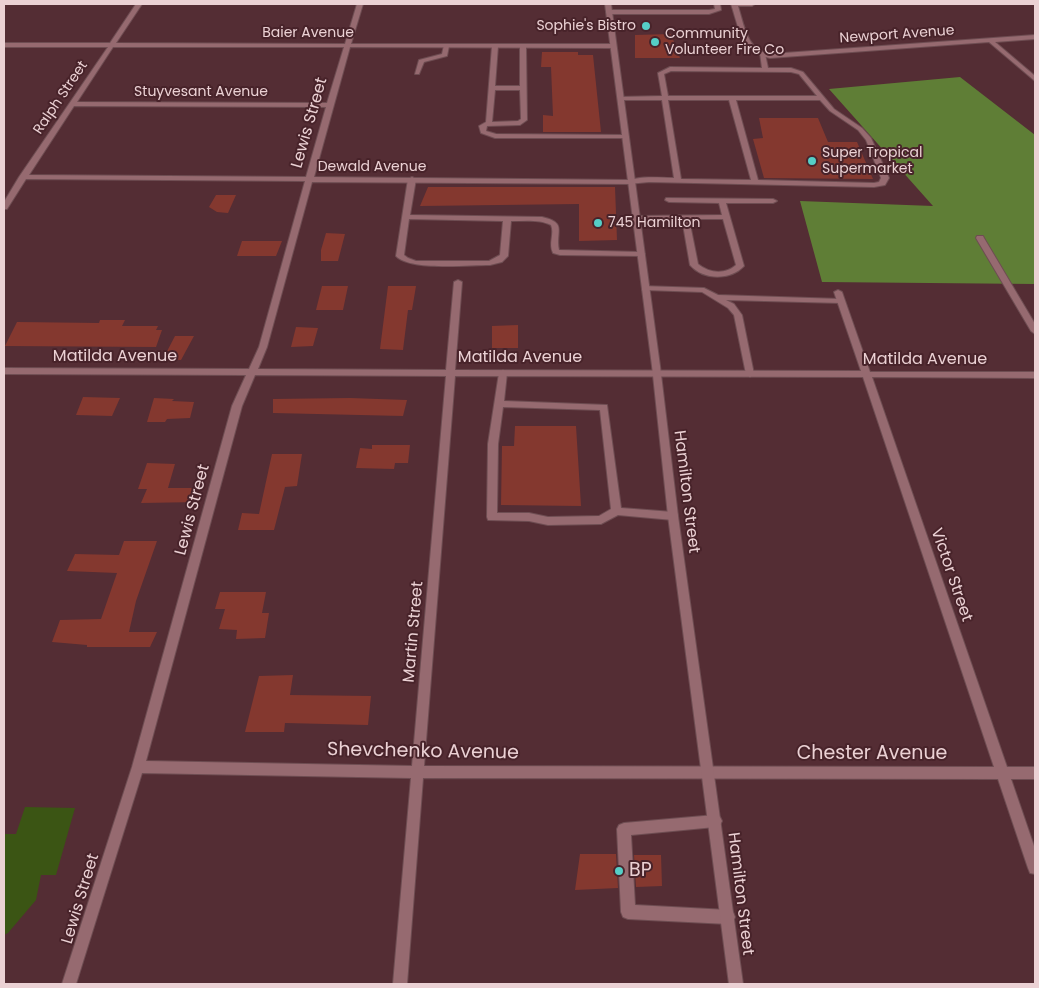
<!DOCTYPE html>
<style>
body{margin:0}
#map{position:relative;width:1039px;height:988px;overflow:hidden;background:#542d34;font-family:Poppins,sans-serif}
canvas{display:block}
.frame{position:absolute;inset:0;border:5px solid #ebd1d4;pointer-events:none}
</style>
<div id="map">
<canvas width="1039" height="988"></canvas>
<div class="frame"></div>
</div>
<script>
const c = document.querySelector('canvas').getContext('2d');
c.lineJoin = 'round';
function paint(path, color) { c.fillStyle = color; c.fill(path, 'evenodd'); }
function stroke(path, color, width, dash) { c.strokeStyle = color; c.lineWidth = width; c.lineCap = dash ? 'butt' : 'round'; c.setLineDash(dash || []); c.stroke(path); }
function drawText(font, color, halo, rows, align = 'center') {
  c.font = font + ' Poppins,sans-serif'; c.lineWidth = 4; c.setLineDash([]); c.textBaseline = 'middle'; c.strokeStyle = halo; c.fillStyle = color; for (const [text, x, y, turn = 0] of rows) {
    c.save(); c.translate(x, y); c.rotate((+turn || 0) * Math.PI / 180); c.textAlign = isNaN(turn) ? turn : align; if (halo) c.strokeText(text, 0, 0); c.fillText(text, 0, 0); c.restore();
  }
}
paint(new Path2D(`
 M25 807 75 808 56 875H41L36 900 8 933 4 935V834H16Z`), '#3b5514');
paint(new Path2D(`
 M960 77 1035 135V284L822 282 800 201 933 206 829 89Z`), '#5f7e36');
paint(new Path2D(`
 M671 34 680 58H635V35Z
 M542 52H578V55H593L601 132H543V115L553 116 551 67H541Z
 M759 118H818L828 142H857L873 179 764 178 753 139 763 138Z
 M428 187H615L617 240 579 241V204L420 206Z
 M216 195H236L228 213 217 212 209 207Z
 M326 233 345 234 338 261H321V250Z
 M242 241H282L276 256H237Z
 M322 286H348L343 310H316Z
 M388 286H416L412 310H408L403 350 380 349Z
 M100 320H125L122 326H158L156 330H162L156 347 5 346 17 322 99 323Z
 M518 325V348H492V326Z
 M296 327 318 328 313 346 291 347Z
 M175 336H194L181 360 163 359Z
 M83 397 120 398 112 416 76 415Z
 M154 398 174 399 172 401 194 402 190 418 167 419 165 422H147Z
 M350 398 407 400 403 416 273 413V399Z
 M515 426H576L581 506 501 505 502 446H514Z
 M372 445H410L408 463H395L394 469 356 468 360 448 372 449Z
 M272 454H302L297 486 285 487 274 530H238L242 513 259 514Z
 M147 463 175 464 168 488H199V502L141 503 147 489H138Z
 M124 541H157L136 601 129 632H157L150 647H87V645L52 642 60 620 101 619 117 573 67 571 75 554 119 555Z
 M220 592H266L262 613H269L265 638 236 639 237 630 219 629 225 609H215Z
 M293 675 290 695 371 696 368 725 285 723 284 732H245L259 676Z
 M580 854H616L618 888 575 890Z
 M634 855H661L662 886 636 887Z`), '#84382f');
const service = new Path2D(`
 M714 4H720L721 10 709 14H609L606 12 609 10H709L715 9Z
 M495 44 498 46 495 86H520V46L523 44 526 46 527 120 520 125 487 126 486 131 496 134 626 135 629 137 628 138H495L481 133 479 126 486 122 492 46ZM495 90H520L521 119 518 121 492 122Z
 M444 45 449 46 447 56 424 62 419 74H415L419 60 442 54Z
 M760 53 765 54 768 68H791L803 72 834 109 862 128 871 138 889 178 885 185 874 187 649 182 628 184 627 182C639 175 660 178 674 178L662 100H620L618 99V97L662 96 658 73 670 67 762 68ZM671 71 791 72 799 74 817 96H668L664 74ZM668 100H729L751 180 681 179ZM736 100H820L830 111 858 130 866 140 881 178 879 182 874 183 758 180Z
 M412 177 416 179 410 215 542 217C568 223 555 231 559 250L641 252 645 254 641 256 560 255 553 253C548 243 555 234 551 225 539 219 524 221 511 221L508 256 502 262 490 265C468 265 410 271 396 256L408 179ZM409 219 503 221 500 255 489 261H416L408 258 404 255Z
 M666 198 773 199 777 201 773 203H726L744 266C730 281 703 280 690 265L682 219 636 220 632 218 636 216 722 215 719 203 669 202 665 200ZM689 219H723L736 265C725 275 709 273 698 264Z
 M642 286 704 288 718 295 841 299 845 301 841 303 726 300 734 304 742 315 754 374 750 377 746 374 734 315 728 308 702 292 645 290H642Z
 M503 370 507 373 504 401 607 405 621 508 673 512 677 513 678 516 677 519 673 520 618 515 601 524 548 525 529 521 488 520 487 517 488 444 499 373ZM503 407 600 410 611 509 599 516 548 517 529 513H497L498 444Z
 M715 815 720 817 722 821 720 825 715 827 631 835 635 905 728 910 733 912 735 917 733 922 728 924 628 919 623 917 621 912 617 829 619 825 624 823Z`);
const minor = new Path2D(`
 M136 4H142L116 43 345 44 357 4H363L351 44H612L615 46 612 48 350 47 314 177 631 180 635 182 631 184 312 182 267 347 258 369 446 370 454 282 458 280 462 282 455 370 861 371 834 292 838 290 842 292 870 372H1035V378L872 377 1007 767H1035V779H1011L1035 849V874L1030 873 1028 868 998 779 423 778 407 984H393L411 778 142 773 76 984H62L132 767 232 406 246 375 4 374V368L249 369 259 347 305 181 26 179 7 209H4V202L19 177 108 47H4V43H110ZM113 47H344L327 103 77 102ZM74 106 326 107 306 177 29 175ZM255 375 446 376 412 766 146 761 242 406ZM455 376 863 377 994 767 424 766Z
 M731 4H755L752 6H738C744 25 747 51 770 54L1035 35V39L995 42 1035 76V81L989 42 770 58C741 53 739 28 731 4Z
 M977 236H983L984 238 1035 324V334L1031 331 976 238Z`);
const tertiary = new Path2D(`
 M605 4H611L660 366 678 516 743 984H729L668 516 652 366Z`);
stroke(service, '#6e4d52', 2);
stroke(minor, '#6e4d52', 2);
stroke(tertiary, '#6e4d52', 2);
paint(service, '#966a70');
paint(minor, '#966a70');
paint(tertiary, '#966a70');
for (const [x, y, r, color] of [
 [646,26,5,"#55cec6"],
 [655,42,5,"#55cec6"],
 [812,161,5,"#55cec6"],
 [598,223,5,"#55cec6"],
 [619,871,5,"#55cec6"]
]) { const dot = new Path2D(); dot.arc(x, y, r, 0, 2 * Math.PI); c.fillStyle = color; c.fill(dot); stroke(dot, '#48232a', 2); }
drawText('14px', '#ebd1d4', '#48232a', [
 ["Sophie's Bistro",636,26,"right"],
 ["Community",665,34],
 ["Volunteer Fire Co",665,50],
 ["Super Tropical",822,153],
 ["Supermarket",822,169],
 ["745 Hamilton",608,223]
], 'left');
drawText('14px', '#ebd1d4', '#48232a', [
 ["Baier Avenue",308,33],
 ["Newport Avenue",897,35,-4],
 ["Stuyvesant Avenue",201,92],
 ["Ralph Street",61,98,-56],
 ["Dewald Avenue",372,167]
]);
drawText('16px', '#ebd1d4', '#48232a', [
 ["Lewis Street",310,123,-74],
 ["Matilda Avenue",115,357],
 ["Matilda Avenue",520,358],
 ["Matilda Avenue",925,360],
 ["Hamilton Street",686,492,83],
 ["Lewis Street",193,510,-75],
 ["Victor Street",951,575,71],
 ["Martin Street",414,632,-85],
 ["Hamilton Street",740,894,83],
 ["Lewis Street",81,899,-73]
]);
drawText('19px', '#ebd1d4', '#48232a', [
 ["Shevchenko Avenue",423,752,1],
 ["Chester Avenue",872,754]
]);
drawText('19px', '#ebd1d4', '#48232a', [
 ["BP",629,871]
], 'left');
</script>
